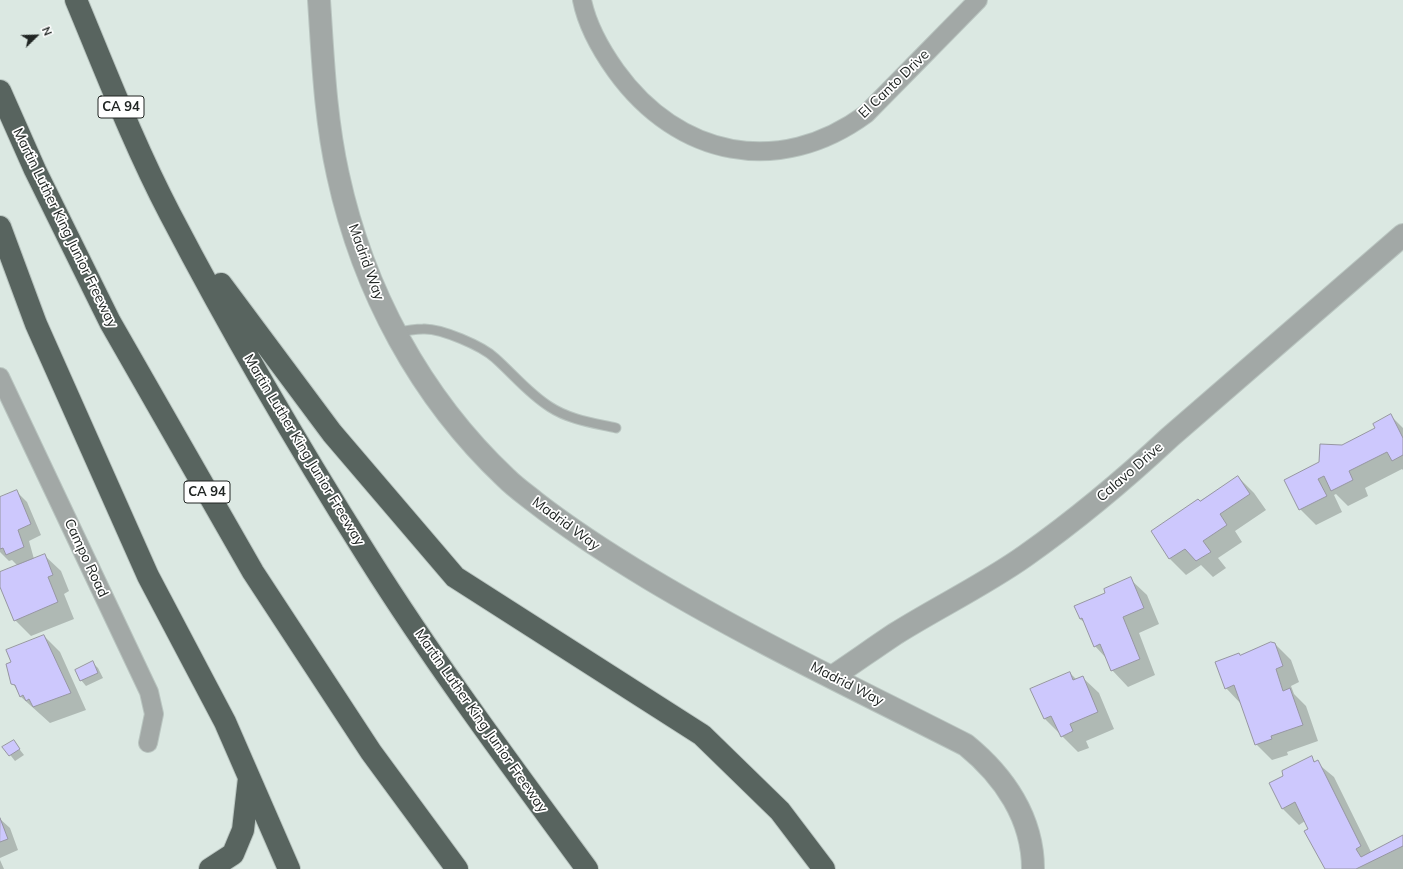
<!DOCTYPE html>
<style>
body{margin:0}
#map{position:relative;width:1403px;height:869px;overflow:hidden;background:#dbe8e2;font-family:Mulish,sans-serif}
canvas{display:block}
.north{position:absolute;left:16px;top:16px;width:40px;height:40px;-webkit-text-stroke:3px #fff;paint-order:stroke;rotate:67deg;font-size:11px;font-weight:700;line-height:16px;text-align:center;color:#202523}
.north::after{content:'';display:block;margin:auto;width:14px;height:18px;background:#202523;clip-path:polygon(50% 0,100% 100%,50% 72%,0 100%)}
</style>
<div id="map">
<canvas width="1403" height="869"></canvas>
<div class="north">N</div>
</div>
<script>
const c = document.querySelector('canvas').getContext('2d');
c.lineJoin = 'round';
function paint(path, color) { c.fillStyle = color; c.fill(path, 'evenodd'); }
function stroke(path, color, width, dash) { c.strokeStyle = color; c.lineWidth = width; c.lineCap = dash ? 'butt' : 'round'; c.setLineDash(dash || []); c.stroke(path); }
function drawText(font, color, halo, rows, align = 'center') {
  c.font = font + ' Mulish,sans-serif'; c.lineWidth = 3.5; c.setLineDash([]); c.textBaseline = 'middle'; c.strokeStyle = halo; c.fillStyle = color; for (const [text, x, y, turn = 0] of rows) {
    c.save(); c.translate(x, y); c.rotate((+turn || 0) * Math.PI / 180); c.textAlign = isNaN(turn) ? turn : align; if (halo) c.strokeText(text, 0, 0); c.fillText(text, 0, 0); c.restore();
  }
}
paint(new Path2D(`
 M1391 416 1403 428V470L1402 469 1365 488 1368 496 1348 506 1336 494 1334 495 1342 512 1316 525 1300 509 1320 463 1343 446 1377 429Z
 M1238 477 1254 493 1266 510 1235 531 1242 542 1218 558 1226 568 1213 577 1201 565 1186 575 1170 559 1152 531Z
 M16 491 27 502 41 535 29 541 34 559 44 555 61 571 69 591 64 594 74 619 31 636 15 620 0 584V573L18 566 12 560 9 561 0 552V499Z
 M1130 579 1147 595 1159 624 1139 633 1155 675 1128 687 1112 670 1106 658 1095 646 1085 623 1080 619 1106 593Z
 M44 636 60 652 86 710 50 723 20 696 8 674 12 662Z
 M1275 644 1291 660 1299 682 1291 686 1294 694 1306 706 1318 741 1287 752 1288 755 1272 760 1256 744 1242 705 1226 688 1241 656Z
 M93 663 98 668 103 678 86 686 81 680Z
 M1070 673 1077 680 1082 677 1099 693 1114 729 1086 741 1089 748 1078 752 1045 719 1032 689Z
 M13 741 24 755 15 761 4 747Z
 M1311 758 1334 777 1371 852 1403 836V869H1326L1305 821 1299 825 1282 808 1285 776Z
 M0 819 10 828 18 850 0 858Z
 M0 860 4 869H0Z`), '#0003');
const building = new Path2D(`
 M1391 414 1403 438V455L1392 461 1387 452 1349 471 1353 480 1331 491 1324 476 1318 479 1327 496 1299 510 1284 480 1319 462 1320 444 1342 445 1375 428 1373 424Z
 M1238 476 1250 494 1220 514 1227 525 1203 541 1211 552 1196 561 1185 549 1169 559 1151 531 1198 499 1200 501Z
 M17 490 31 524 18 530 24 547 6 555 3 548 0 549V497Z
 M45 554 53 575 48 577 58 602 14 621 0 587V572Z
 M1131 577 1144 608 1123 617 1140 659 1111 671 1100 644 1094 647 1082 618 1080 619 1074 606 1105 593 1104 589Z
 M44 635 71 693 33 707 29 699 26 701 23 695 20 697 15 685 11 684 6 664 11 662 6 650Z
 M1271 642 1275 643 1283 666 1276 669 1283 691 1290 688 1303 725 1271 736 1272 739 1255 745 1234 685 1225 689 1215 662 1239 653 1240 655Z
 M93 661 98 673 80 681 75 670Z
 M1070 672 1073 680 1083 676 1098 712 1070 724 1073 731 1061 737 1051 716 1044 719 1030 689Z
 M14 740 20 749 9 756 2 747Z
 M1312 756 1314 762 1318 760 1361 846 1356 849 1361 857 1403 835V846L1356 869H1325L1304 831 1308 829 1295 802 1282 809 1269 783 1283 776 1282 771Z
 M0 818 8 839 0 842Z`);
paint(building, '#cdc8fd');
stroke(building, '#9696a1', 1);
const service = new Path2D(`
 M395 333C404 331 414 329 423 329 441 328 482 346 495 358 513 374 529 394 550 407 570 420 594 423 616 428`);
const minor = new Path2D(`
 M582 0C587 25 601 50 616 71 678 157 779 178 866 114L978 0
 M0 377 149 692 154 714 148 743`);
const tertiary = new Path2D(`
 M319 0C323 59 325 117 338 175 363 290 420 397 506 478 515 487 525 494 535 502 571 530 610 555 650 579 752 640 860 691 966 745 1004 776 1033 818 1033 869
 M832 677C853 663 874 648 895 634 938 607 984 585 1025 556 1076 520 1125 479 1170 437L1403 235`);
const motorway = new Path2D(`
 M76 0C106 72 134 145 170 214 231 331 298 446 368 557 436 665 512 767 587 869
 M0 91 35 170 110 322 253 572 371 752 457 869
 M0 227 36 324 148 576 225 722 289 869
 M221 284 332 433 455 577 702 735 780 811 824 869
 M210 869 233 854 243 830 249 778`);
stroke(service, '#b9c5c0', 11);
stroke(minor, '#b9c5c0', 20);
stroke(tertiary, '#b9c5c0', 24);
stroke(motorway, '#b9c5c0', 24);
stroke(service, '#a2a8a6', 9);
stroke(minor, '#a2a8a6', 18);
stroke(tertiary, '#a2a8a6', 22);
stroke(motorway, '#58645f', 22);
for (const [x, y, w] of [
 [121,107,46],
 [207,492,46]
]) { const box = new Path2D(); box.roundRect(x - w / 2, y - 11, w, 22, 3); c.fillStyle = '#fff'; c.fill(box); stroke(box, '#202523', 1); }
drawText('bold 13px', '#202523', null, [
 ["CA 94",121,107],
 ["CA 94",207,492]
]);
drawText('14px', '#202523', '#fff', [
 ["El Canto Drive",894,84,-44],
 ["Martin Luther King Junior Freeway",65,228,64],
 ["Madrid Way",366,262,70],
 ["Martin Luther King Junior Freeway",304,450,59],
 ["Calavo Drive",1130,472,-41],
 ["Madrid Way",566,524,36],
 ["Campo Road",86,558,65],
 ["Madrid Way",847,684,27],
 ["Martin Luther King Junior Freeway",481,721,55]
]);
</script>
